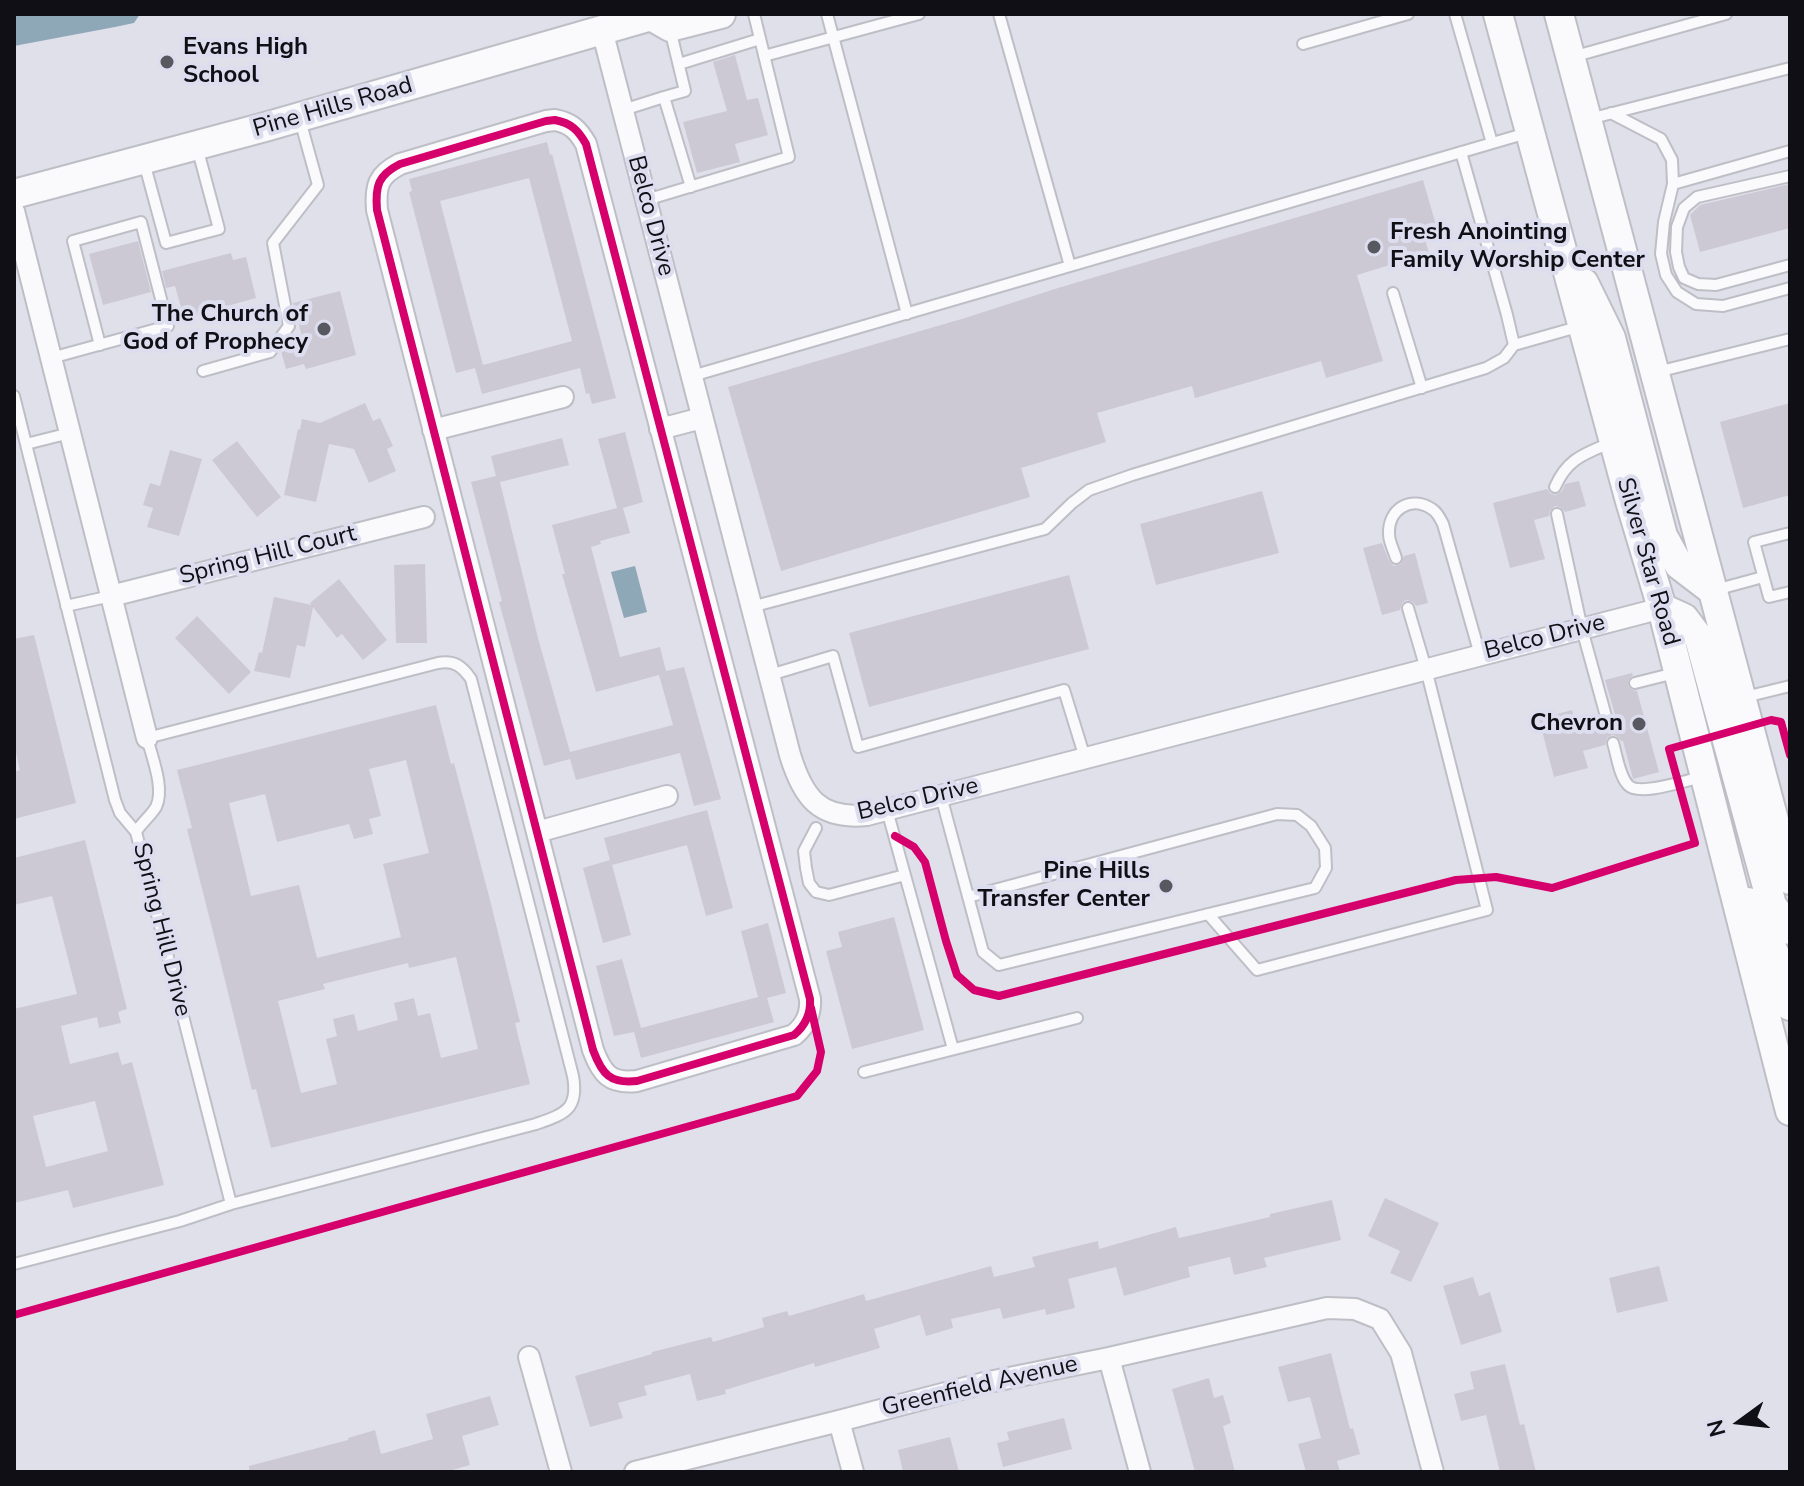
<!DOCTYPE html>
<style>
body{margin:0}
#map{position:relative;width:1804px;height:1486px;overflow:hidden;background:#e0e0ea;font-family:"Nunito Sans",sans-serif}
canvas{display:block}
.frame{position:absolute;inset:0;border:16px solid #0f0f15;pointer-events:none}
.north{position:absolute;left:1700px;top:1382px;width:80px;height:80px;-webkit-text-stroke:6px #dcddee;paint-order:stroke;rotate:255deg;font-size:22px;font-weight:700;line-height:32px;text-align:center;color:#0f0f15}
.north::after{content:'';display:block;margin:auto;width:28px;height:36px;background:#0f0f15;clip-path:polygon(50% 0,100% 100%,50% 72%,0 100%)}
</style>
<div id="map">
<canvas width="1804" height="1486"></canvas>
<div class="frame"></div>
<div class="north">N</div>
</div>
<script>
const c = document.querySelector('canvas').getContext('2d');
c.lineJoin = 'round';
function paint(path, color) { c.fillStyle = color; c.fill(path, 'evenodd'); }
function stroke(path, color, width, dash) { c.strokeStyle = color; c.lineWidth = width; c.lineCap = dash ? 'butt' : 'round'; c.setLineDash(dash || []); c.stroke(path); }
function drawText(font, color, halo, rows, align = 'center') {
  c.font = font + ' "Nunito Sans",sans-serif'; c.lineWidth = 8; c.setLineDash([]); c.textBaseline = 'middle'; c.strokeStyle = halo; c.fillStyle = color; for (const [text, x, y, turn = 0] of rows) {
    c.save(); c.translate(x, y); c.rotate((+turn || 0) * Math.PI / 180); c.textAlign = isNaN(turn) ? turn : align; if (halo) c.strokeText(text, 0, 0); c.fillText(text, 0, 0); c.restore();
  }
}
paint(new Path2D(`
 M14 14H140L134 23 115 27 14 46Z
 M635 566 647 612 624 618 611 572Z`), '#8fa8b8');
paint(new Path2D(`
 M735 55 747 100 758 98 768 135 735 144 740 162 697 173 683 122 727 111 713 62Z
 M547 142 550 155 552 154 616 398 592 404 589 393 586 394 580 368 482 394 475 368 456 373 409 192 412 191 409 179ZM529 178 572 341 483 365 440 201Z
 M1423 180 1438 232 1424 236 1429 253 1357 275 1383 361 1326 378 1321 361 1195 398 1192 386 1097 413 1106 442 1021 468 1030 497 781 571 728 387 965 318 1058 288Z
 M1790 184V228L1700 252 1690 215 1700 205Z
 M138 241 151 292 103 305 89 254Z
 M231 253 233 260 246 257 256 298 184 318 175 286 166 288 162 271Z
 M340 291 356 355 306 369 304 364 286 369 281 351 285 345 303 340 293 303Z
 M365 403 373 421 380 418 393 446 387 449 396 471 369 483 354 449 329 444 316 502 284 495 298 429 300 430 302 419 320 423Z
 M1790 403V495L1743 508 1720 422Z
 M625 432 643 502 623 508 630 533 600 541 601 544 591 547 620 657 660 647 666 671 684 667 721 799 694 806 680 753 576 780 570 759 544 766 499 602 502 601 471 482 496 476 491 456 562 438 569 465 500 482 538 638 570 752 673 725 659 675 596 692 562 574H565L552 525 617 508 598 439Z
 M237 441 281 497 257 517 212 460Z
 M170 450 202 459 179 536 147 527 153 508 143 505 150 483 160 486Z
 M1579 481 1586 506 1565 512 1560 507 1555 506 1550 511 1549 516 1534 520 1545 559 1510 568 1493 503 1547 489 1551 494 1556 495 1562 491 1565 484Z
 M1262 491 1279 553 1156 585 1140 524Z
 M1382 543 1389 561 1394 566 1401 564 1404 556 1415 553 1428 603 1416 606 1413 602 1406 600 1402 603 1400 610 1382 615 1363 548Z
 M425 564 427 643H396L394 565Z
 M1069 575 1089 649 869 707 849 633Z
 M339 579 387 640 363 660 342 634 337 638 313 607 305 647 297 645 290 678 254 671 259 652 262 653 274 597 312 605 310 603Z
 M197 616 251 672 229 694 175 638Z
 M34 635 76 803 14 819V772L20 770 14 744V639Z
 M1632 673 1633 675 1628 680V686L1632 690 1637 691 1659 772 1633 779 1623 741H1621L1616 736 1612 735 1607 738 1605 745 1583 751 1588 768 1554 777 1539 719 1572 710 1577 728 1599 722 1604 727H1610L1613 725 1616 718 1605 680Z
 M436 705 451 764 454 763 490 900 520 1022 515 1023 530 1084 271 1148 256 1089 252 1090 218 952 187 829 192 828 177 770ZM406 760 429 853 383 864 401 937 317 958 299 885 251 896 229 803 265 794 277 842 349 824 354 839 373 834 369 819 381 816 369 769ZM456 957 478 1049 441 1058 430 1013 418 1016 414 998 394 1003 398 1020 358 1031 354 1014 333 1019 337 1036 326 1039 337 1084 301 1093 278 1001 325 989 323 984 408 963 409 968Z
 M707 810 733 908 706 916 687 845 612 865 631 935 603 943 583 868 610 860 604 838Z
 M85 840 127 1009 118 1012 121 1023 99 1028 97 1017 61 1026 70 1064 118 1052 122 1065 132 1062 164 1185 73 1208 68 1190 14 1203V1009L77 994 52 896 14 905V858ZM95 1101 108 1151 46 1167 33 1116Z
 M894 917 924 1030 852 1049 826 951 842 947 838 932Z
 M768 923 786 993 767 998 774 1022 641 1058 634 1032 614 1036 596 966 622 959 641 1028 758 997 741 931Z
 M1385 1198 1439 1223 1411 1282 1390 1273 1400 1251 1368 1236Z
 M1332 1200 1341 1240 1264 1258 1267 1267 1234 1275 1230 1257 1188 1267 1190 1277 1124 1296 1116 1267 1068 1279 1075 1308 1046 1315 1045 1309 1003 1319 1000 1308 951 1319 953 1328 926 1336 920 1315 874 1329 880 1348 815 1367 814 1363 725 1390 726 1394 697 1401 690 1374 644 1386 647 1395 618 1403 623 1418 590 1427 575 1376 652 1354V1352L711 1337 713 1342 764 1327 762 1318 787 1311 789 1316 864 1294 866 1301 991 1266 994 1277 1035 1267 1032 1257 1098 1241 1099 1249 1176 1227 1179 1238 1270 1217V1214Z
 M1659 1266 1668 1301 1617 1313 1609 1278Z
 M1473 1277 1479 1296 1490 1292 1502 1332 1461 1345 1443 1286Z
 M1331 1353 1350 1429 1353 1428 1360 1454 1337 1461 1340 1472H1306L1298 1444 1321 1438 1310 1397 1288 1402 1278 1367Z
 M1505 1364 1520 1425 1524 1424 1536 1472H1500L1486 1415 1461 1421 1454 1394 1474 1389 1470 1372Z
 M1209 1378 1214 1398 1223 1395 1231 1423 1223 1426 1235 1472H1195L1172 1389Z
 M490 1396 499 1425 462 1436 470 1465 445 1472H249V1466L348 1440V1438L375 1430 381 1454 433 1439 426 1414Z
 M1064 1418 1072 1449 1003 1467 997 1443 1009 1440 1007 1432Z
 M950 1437 959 1472H903L898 1450Z`), '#ccc9d4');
const service = new Path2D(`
 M827 14 907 314
 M999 14 1070 266
 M1455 14 1492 143
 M1303 44 1408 14
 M764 56 919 14
 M1572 57 1726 14
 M679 64 760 39
 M664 97 685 91 670 29
 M623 110 664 97 691 187
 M1611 113 1661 139 1672 160 1673 184 1664 222 1661 254 1666 275 1677 292 1696 304 1723 306 1790 288
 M1589 119 1790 68
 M144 162 166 243 219 229 197 147
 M1790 176 1697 197 1684 208 1677 227 1676 252 1679 267 1684 278 1698 284 1716 285 1790 265
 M1673 184 1790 151
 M646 200 789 157 754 14
 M1393 293 1422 388
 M1514 345 1581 326
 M51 358 168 326 141 222 73 241 100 345
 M203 371 270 352 289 326 273 243 318 185 300 120
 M1657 372 1790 339
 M692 376 1527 133
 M14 396 115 800 120 813 136 832 231 1204 180 1221 14 1264
 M26 444 70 433
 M1555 487C1567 459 1584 454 1610 443
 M1557 514 1582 629 1607 720
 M1790 533 1754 542 1769 597 1790 592
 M1396 558C1394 551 1389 542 1389 534 1388 509 1411 495 1432 509 1437 512 1440 518 1443 524L1480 655
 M1715 590 1763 577
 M66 606 111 596
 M751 607 1045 529 1072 503 1089 490 1132 475 1486 368 1504 358 1514 345 1507 315 1461 152
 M770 675 833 656 858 747 1064 690 1085 758
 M1635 683 1675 673
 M1745 697 1790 686
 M1613 743C1617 756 1619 775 1628 785 1639 797 1687 780 1702 777
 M941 796 983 952 999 965 1315 888 1326 868 1325 848 1311 826 1297 815 1277 814 968 897
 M887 810 953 1049
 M816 828 804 851 806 868 809 883 816 892 829 895 905 875
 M136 832C141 823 150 817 156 807 165 789 152 757 147 738L438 663C454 660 462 666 471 679L573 1076C579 1110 564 1114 536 1124L231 1204
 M1208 914 1257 970 1487 910 1426 669 1408 608
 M864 1072 1077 1018`);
const minor = new Path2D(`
 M602 30 790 755C803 797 819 820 867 815L1662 608
 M555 120C571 123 578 130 586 144L810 999C811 1014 806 1025 794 1035L637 1081C610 1084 602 1074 593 1050L377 210C375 186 378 175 400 164L546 121Z
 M14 211 147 738
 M660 429 702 418
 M433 430 563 397
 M111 596 424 517
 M537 832 667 796
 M529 1357 561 1472
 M1109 1358 1140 1472
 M839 1421 853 1472
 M635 1472 839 1421 984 1383 1109 1358 1327 1308 1355 1309 1380 1319 1401 1353 1433 1472`);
const secondary = new Path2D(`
 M1498 14 1630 501 1662 608 1790 1111
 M1559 14 1790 880
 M651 16 670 27 721 14
 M14 194 265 127 651 16 652 14
 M1584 283 1611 338 1663 536 1679 565 1713 591
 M1662 608 1684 618 1699 638 1772 905 1790 930
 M1748 902 1779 962 1790 1006`);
stroke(service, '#bebec6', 14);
stroke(minor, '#bebec6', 24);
stroke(secondary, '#bebec6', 32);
stroke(service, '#fafafc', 10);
stroke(minor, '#fafafc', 20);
stroke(secondary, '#fafafc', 28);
stroke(new Path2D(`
 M555 120C571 123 578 130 586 144L810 999C811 1014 806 1025 794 1035L637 1081C610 1084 602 1074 593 1050L377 210C375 186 378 175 400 164L546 121Z
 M895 836 914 847 925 862 946 941 957 975 974 990 999 996 1456 880 1496 877 1552 888 1695 843 1669 749 1771 720 1781 722 1790 755
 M14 1315 797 1096 817 1071 821 1052 811 1008`), '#d6006c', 8);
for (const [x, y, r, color] of [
 [167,62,8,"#585860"],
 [1374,247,8,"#585860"],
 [324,329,8,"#585860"],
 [1639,724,8,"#585860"],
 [1166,886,8,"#585860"]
]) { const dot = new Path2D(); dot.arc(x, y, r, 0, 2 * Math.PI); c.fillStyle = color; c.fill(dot); stroke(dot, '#dcddee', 3); }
drawText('bold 24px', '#0f0f15', '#dcddee', [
 ["Evans High",183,48,"left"],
 ["School",183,76,"left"],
 ["Fresh Anointing",1390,233,"left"],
 ["Family Worship Center",1390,261,"left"],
 ["The Church of",308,315],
 ["God of Prophecy",308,343],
 ["Chevron",1623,724],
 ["Pine Hills",1150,872],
 ["Transfer Center",1150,900]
], 'right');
drawText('24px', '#0f0f15', '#dcddee', [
 ["Pine Hills Road",333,108,-16],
 ["Belco Drive",650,216,75],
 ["Spring Hill Court",268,556,-14],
 ["Silver Star Road",1647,562,74],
 ["Belco Drive",1545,638,-14],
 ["Belco Drive",918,800,-13],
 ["Spring Hill Drive",161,930,76],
 ["Greenfield Avenue",980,1387,-13]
]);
</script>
